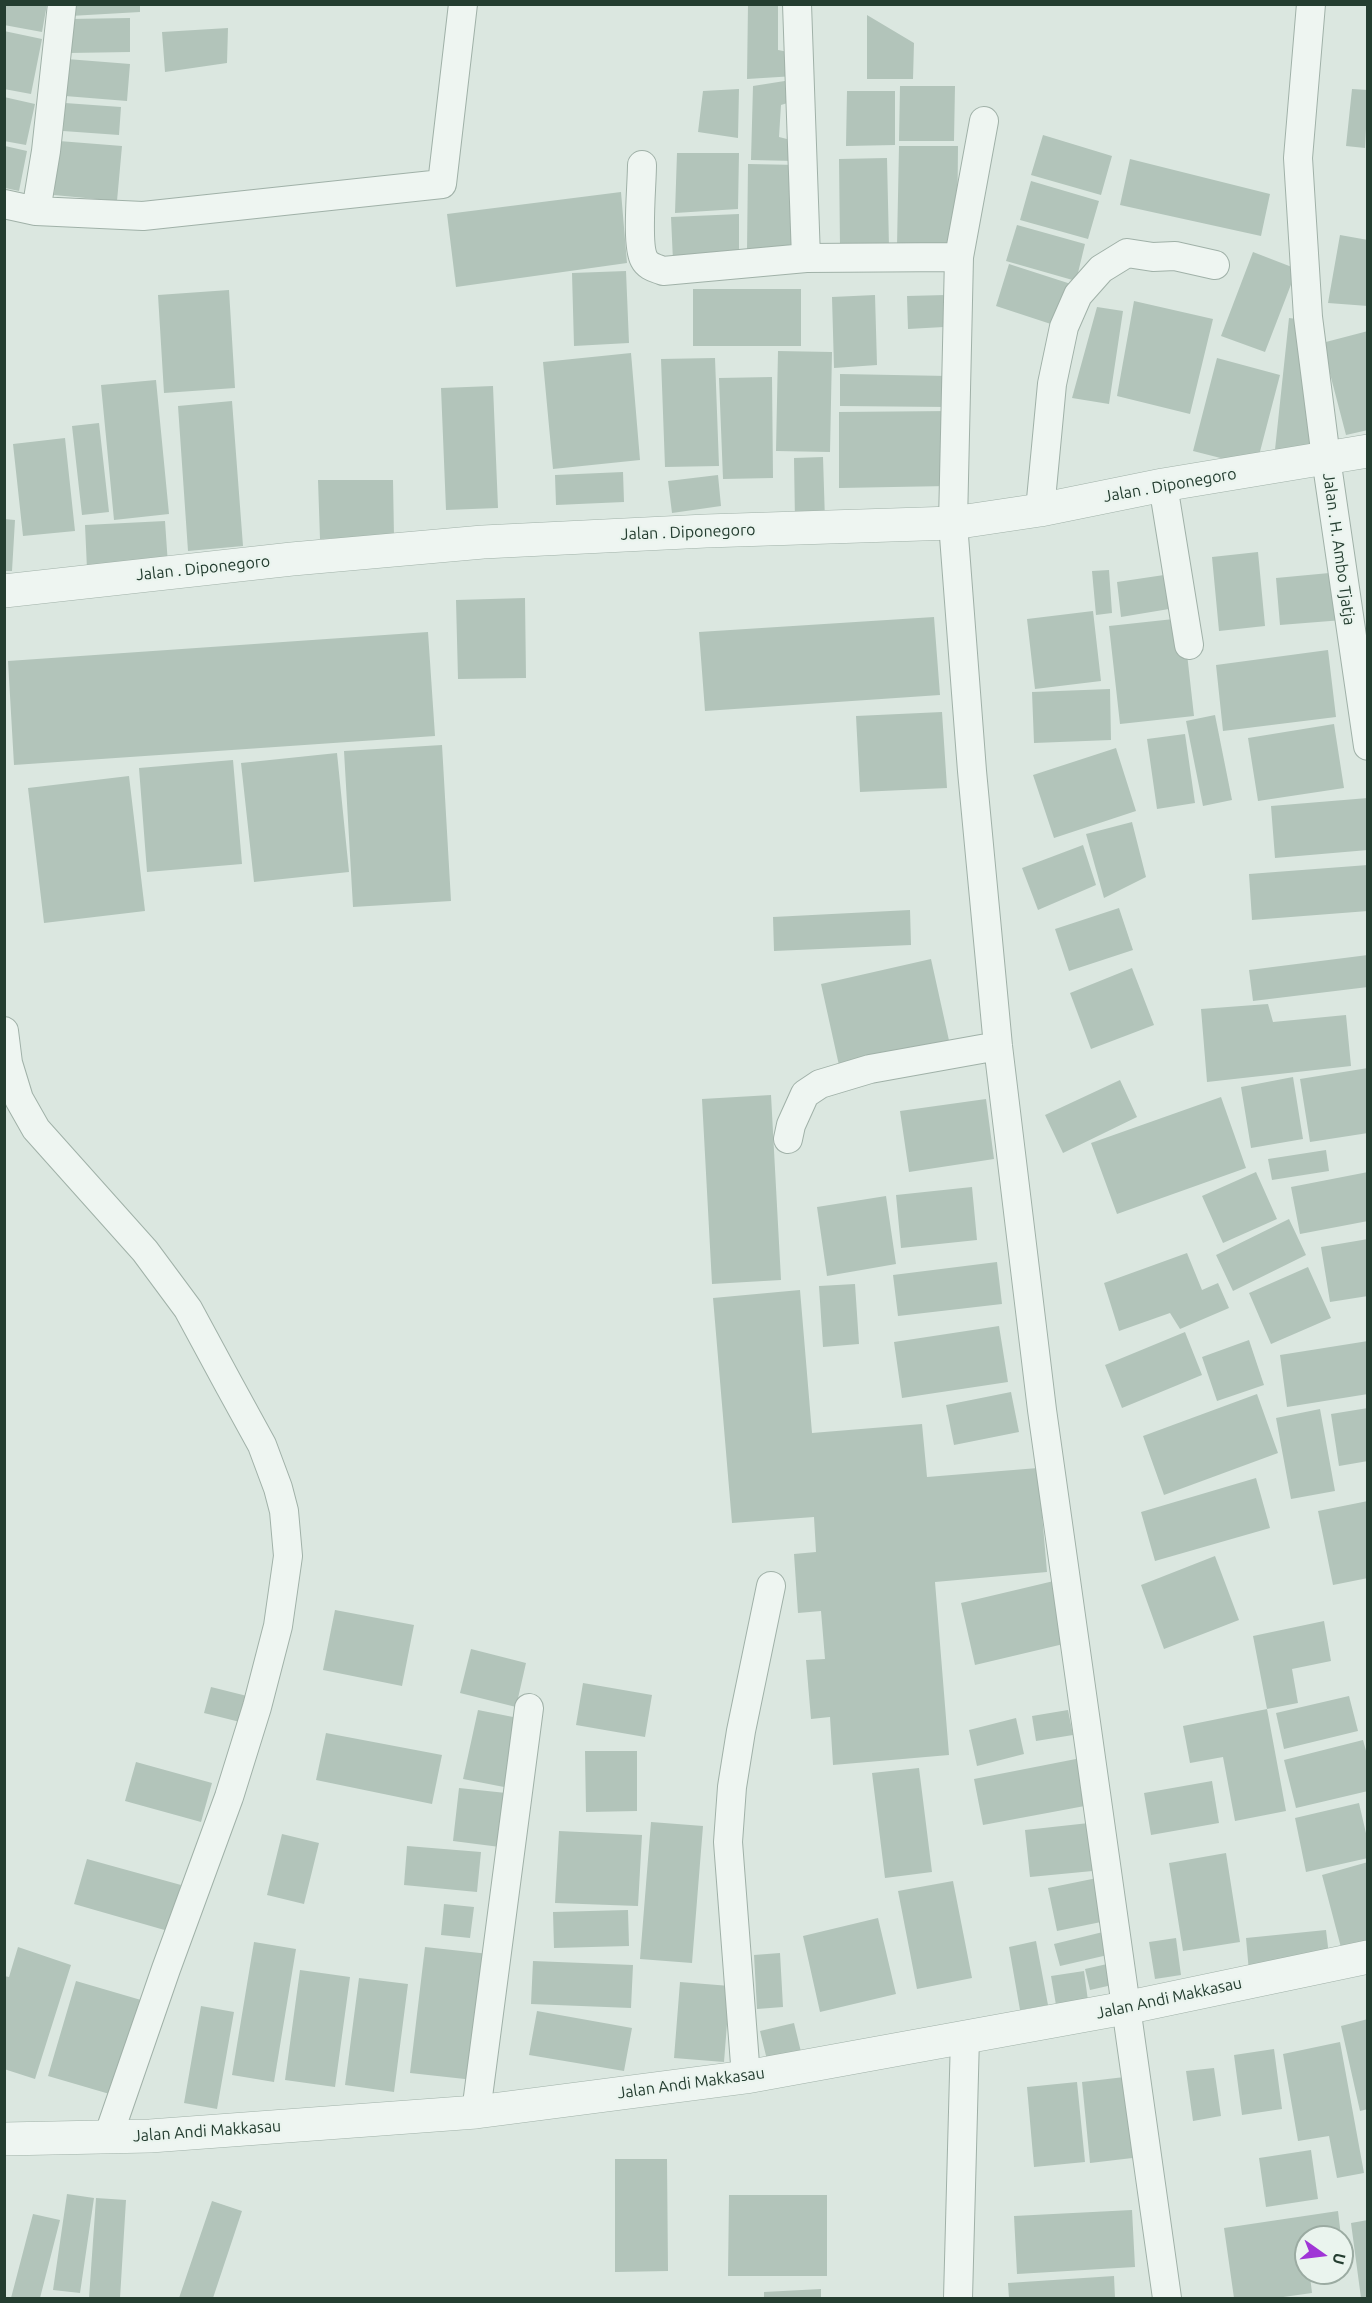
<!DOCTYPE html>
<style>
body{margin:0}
#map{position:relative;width:1372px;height:2303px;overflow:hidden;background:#dbe7e0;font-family:Ubuntu,sans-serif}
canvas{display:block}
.frame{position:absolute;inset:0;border:6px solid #243d30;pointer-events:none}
.north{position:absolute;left:1294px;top:2225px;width:60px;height:60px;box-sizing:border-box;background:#eaf4ee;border:2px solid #9baba2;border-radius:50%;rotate:104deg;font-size:16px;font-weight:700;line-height:24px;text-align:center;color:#243d30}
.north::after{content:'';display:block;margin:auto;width:21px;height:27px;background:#a035d6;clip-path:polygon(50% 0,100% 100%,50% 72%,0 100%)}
</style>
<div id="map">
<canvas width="1372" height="2303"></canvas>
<div class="frame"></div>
<div class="north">U</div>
</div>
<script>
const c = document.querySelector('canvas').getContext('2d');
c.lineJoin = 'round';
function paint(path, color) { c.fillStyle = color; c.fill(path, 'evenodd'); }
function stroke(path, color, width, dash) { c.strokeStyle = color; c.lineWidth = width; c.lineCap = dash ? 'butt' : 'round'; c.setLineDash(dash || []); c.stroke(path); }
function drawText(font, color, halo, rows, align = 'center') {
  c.font = font + ' Ubuntu,sans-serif'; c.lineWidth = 4.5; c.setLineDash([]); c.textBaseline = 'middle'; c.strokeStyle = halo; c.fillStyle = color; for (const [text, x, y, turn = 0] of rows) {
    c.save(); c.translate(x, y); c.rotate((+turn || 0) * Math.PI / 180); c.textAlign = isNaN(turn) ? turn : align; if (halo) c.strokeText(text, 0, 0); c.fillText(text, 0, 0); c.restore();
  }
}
paint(new Path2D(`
 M4 4H47L42 32 4 25Z
 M70 4H140V12L70 16Z
 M748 4H778V50L794 53 795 76 747 79Z
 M867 15 914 43 913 79H867Z
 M130 18V52L69 53 68 19Z
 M228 28 227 63 165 72 162 32Z
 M4 31 42 39 31 94 4 89Z
 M67 59 130 64 127 101 65 96Z
 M791 80 794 101 781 105 779 137 795 141 796 161 751 160 753 86Z
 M900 86H955L954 141H899Z
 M739 89 738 138 698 132 703 91Z
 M1352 89 1368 90 1365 148 1346 146Z
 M847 91H895V145L846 146Z
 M4 97 35 104 26 145 4 141Z
 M65 103 121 107 119 135 63 131Z
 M1043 135 1112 156 1101 195 1031 175Z
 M59 141 122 146 117 201 54 195Z
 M5 146 27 151 19 191 5 188Z
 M899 146H958L957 247 897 246Z
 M677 153H739L738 209 675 213Z
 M887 158 889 247 840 248 839 159Z
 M1130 159 1270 194 1261 236 1120 205Z
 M748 164 799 165V251H747Z
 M1031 181 1099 201 1088 239 1020 220Z
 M621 192 627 263 456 287 447 214Z
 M739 214V253L673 261 671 217Z
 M1017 225 1085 244 1076 281 1006 261Z
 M1340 235 1368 240V306L1328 303Z
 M1253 252 1297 269 1265 352 1221 336Z
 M1009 264 1074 285 1060 327 996 306Z
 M626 271 629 343 574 346 572 273Z
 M693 289H801V346H693Z
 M229 290 235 388 164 393 158 295Z
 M875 295 877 365 834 368 832 297Z
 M946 295 944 327 908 329 907 296Z
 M1134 301 1213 319 1190 414 1117 396Z
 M1097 307 1123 311 1109 404 1072 398Z
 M1289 318 1305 320 1320 453 1274 459Z
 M1368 331V430L1346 435 1322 343Z
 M778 351 832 352 830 452 776 451Z
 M631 353 640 460 553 469 543 362Z
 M715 358 719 466 665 467 661 359Z
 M1217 358 1280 375 1256 467 1193 451Z
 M840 374 948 376V407L840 406Z
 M772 377 773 478 723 479 719 378Z
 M156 380 169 514 114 520 101 385Z
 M493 386 498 508 446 510 441 388Z
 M232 401 243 546 188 551 178 406Z
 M950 411 948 486 839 488V412Z
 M99 423 109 512 82 515 72 426Z
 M65 438 75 531 23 536 13 444Z
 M823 457 825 521 795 522 794 458Z
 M623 472 624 502 556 505 555 475Z
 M718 475 721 506 672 513 668 481Z
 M318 480H393L394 537 320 539Z
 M4 519 15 520 12 571H4Z
 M165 521 168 565 87 569 85 525Z
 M1258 552 1265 626 1219 631 1212 557Z
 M1109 570 1112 613 1096 615 1092 571Z
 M1340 572 1343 620 1280 625 1276 578Z
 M1164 575 1169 609 1121 617 1117 582Z
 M525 598 526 678 458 679 456 600Z
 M1093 611 1101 681 1035 689 1027 619Z
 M934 617 940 695 705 711 699 632Z
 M1183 618 1194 716 1120 724 1109 626Z
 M428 632 435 736 14 765 8 661Z
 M1328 650 1336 717 1223 731 1216 665Z
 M1110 689 1111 740 1034 743 1032 692Z
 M942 712 947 788 860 792 856 716Z
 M1215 715 1232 800 1203 806 1186 721Z
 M1334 724 1344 788 1258 801 1248 738Z
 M1185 734 1195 803 1157 809 1147 739Z
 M442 745 451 901 353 907 344 751Z
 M1116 748 1136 811 1054 838 1033 775Z
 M337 753 349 872 254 882 241 763Z
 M233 760 242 864 147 872 139 768Z
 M129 776 145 911 44 923 28 788Z
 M1368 798V850L1275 858 1271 806Z
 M1132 822 1146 877 1104 898 1086 834Z
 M1083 845 1096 885 1038 910 1022 868Z
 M1368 865V911L1252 920 1249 874Z
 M1119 908 1133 950 1069 971 1055 929Z
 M910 910 911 945 774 951 773 917Z
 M1368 955V987L1253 1001 1249 970Z
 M931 959 950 1045 840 1070 821 984Z
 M1132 968 1154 1025 1091 1049 1070 993Z
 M1268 1004 1273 1022 1346 1015 1351 1066 1207 1082 1201 1009Z
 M1368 1068V1133L1310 1142 1300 1079Z
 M1293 1077 1303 1139 1251 1148 1241 1087Z
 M1120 1080 1137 1117 1063 1153 1045 1115Z
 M771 1095 781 1280 712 1284 702 1099Z
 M1221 1097 1246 1168 1117 1214 1091 1143Z
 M986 1099 994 1159 909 1172 900 1111Z
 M1326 1150 1329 1171 1272 1180 1268 1159Z
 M1256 1172 1277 1219 1223 1243 1202 1196Z
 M1368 1172V1221L1300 1234 1291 1187Z
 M972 1187 977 1240 901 1248 896 1195Z
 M886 1196 896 1264 827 1276 817 1207Z
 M1289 1219 1306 1255 1233 1291 1216 1255Z
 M1368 1239V1296L1330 1302 1321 1247Z
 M1187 1253 1202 1290 1218 1283 1229 1308 1180 1329 1170 1313 1119 1331 1104 1283Z
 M997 1262 1002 1304 898 1316 893 1275Z
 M1308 1267 1331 1318 1271 1344 1249 1293Z
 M855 1284 859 1344 823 1347 819 1286Z
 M800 1290 812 1433 922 1424 927 1477 1038 1468 1047 1572 935 1582 949 1755 833 1765 830 1717 811 1719 806 1660 825 1659 821 1611 798 1613 794 1554 816 1552 814 1517 732 1523 713 1298Z
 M999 1326 1008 1382 902 1398 894 1342Z
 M1185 1332 1202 1375 1122 1408 1105 1365Z
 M1249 1340 1264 1385 1217 1401 1202 1357Z
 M1368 1341V1394L1287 1407 1280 1355Z
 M1011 1392 1019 1432 954 1445 946 1405Z
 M1257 1394 1278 1453 1164 1495 1143 1436Z
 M1368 1408V1461L1339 1466 1331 1414Z
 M1320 1409 1335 1491 1291 1499 1276 1418Z
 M1256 1478 1270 1528 1155 1561 1141 1512Z
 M1368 1501V1578L1333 1585 1318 1511Z
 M1215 1556 1239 1620 1164 1649 1141 1585Z
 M1058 1580 1072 1642 975 1665 961 1603Z
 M335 1610 414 1625 402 1686 323 1670Z
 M1324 1621 1331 1661 1292 1669 1298 1703 1267 1709 1286 1811 1235 1821 1223 1757 1190 1763 1183 1726 1267 1709 1253 1636Z
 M471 1649 526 1663 516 1707 460 1693Z
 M583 1683 652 1695 645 1737 576 1725Z
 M211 1687 251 1697 244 1723 204 1713Z
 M1349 1696 1358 1731 1284 1749 1276 1713Z
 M478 1710 518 1718 504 1787 463 1779Z
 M1068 1710 1073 1735 1036 1741 1032 1716Z
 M1016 1718 1024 1754 977 1766 969 1730Z
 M326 1733 442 1755 432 1804 316 1780Z
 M1363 1740 1368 1758V1791L1296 1808 1284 1760Z
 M585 1751H637V1811L586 1812Z
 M1081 1758 1090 1805 983 1825 974 1779Z
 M136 1762 212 1783 201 1822 125 1801Z
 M919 1768 932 1872 885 1878 872 1773Z
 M1212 1781 1219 1823 1151 1835 1144 1793Z
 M459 1788 506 1793 500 1847 453 1841Z
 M1359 1803 1368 1842V1858L1306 1872 1295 1818Z
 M651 1822 703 1826 692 1963 640 1959Z
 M1098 1822 1103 1870 1030 1877 1025 1830Z
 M559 1831 642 1835 638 1906 555 1903Z
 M282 1834 319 1843 304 1904 267 1895Z
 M407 1846 481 1852 477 1892 404 1885Z
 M1226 1853 1240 1942 1183 1951 1169 1863Z
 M87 1859 181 1885 168 1931 74 1904Z
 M1368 1862V1953L1344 1959 1322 1875Z
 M1097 1878 1106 1921 1057 1931 1048 1888Z
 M953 1881 972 1978 917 1989 898 1891Z
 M444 1904 474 1907 470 1938 441 1935Z
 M628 1910 629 1946 554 1948 553 1912Z
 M878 1918 896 1994 820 2012 803 1936Z
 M1326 1930 1330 1964 1249 1972 1246 1938Z
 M1107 1931 1112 1954 1060 1966 1054 1944Z
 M1176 1938 1181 1975 1155 1979 1149 1942Z
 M1036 1941 1048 2005 1020 2010 1009 1947Z
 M254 1942 296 1949 274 2082 232 2075Z
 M18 1947 71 1965 35 2079 4 2069V1976L9 1977Z
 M425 1947 489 1954 474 2080 410 2073Z
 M780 1953 783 2007 757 2009 754 1955Z
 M533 1961 633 1965 631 2008 531 2004Z
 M1116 1962 1121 1983 1090 1990 1085 1969Z
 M300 1970 350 1977 335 2087 285 2080Z
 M1084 1971 1088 2001 1056 2005 1051 1976Z
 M359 1978 408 1984 394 2092 345 2085Z
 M76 1981 141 2000 113 2095 48 2076Z
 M680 1982 730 1986 724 2062 674 2058Z
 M201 2006 234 2012 217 2109 184 2103Z
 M537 2011 632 2028 624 2071 529 2055Z
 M1368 2019V2109L1360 2111 1341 2026Z
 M794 2023 802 2056 768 2064 760 2031Z
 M1340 2042 1364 2173 1337 2178 1329 2136 1298 2141 1283 2054Z
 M1274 2049 1282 2109 1242 2115 1234 2055Z
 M1214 2068 1221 2116 1193 2121 1186 2071Z
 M1133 2076 1141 2157 1090 2163 1082 2082Z
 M1077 2082 1085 2162 1034 2167 1027 2087Z
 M1311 2150 1318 2199 1266 2207 1259 2158Z
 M615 2159H667L668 2271 615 2272Z
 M67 2194 94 2198 80 2293 53 2290Z
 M729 2195H827V2276H728Z
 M96 2198 126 2200 120 2298H89Z
 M212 2201 242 2211 213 2298H179Z
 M1132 2210 1135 2267 1017 2274 1014 2216Z
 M1338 2211 1341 2236 1306 2237V2273H1318L1310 2276 1312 2293 1276 2298H1234L1224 2228Z
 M33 2214 60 2220 40 2298H11Z
 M1368 2220V2298H1361L1351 2223Z
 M1114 2276 1115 2298H1009L1008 2283Z
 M821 2289V2298H764V2292Z`), '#b2c4ba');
const minor = new Path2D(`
 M797 4 806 258
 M1311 4 1298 158 1308 317 1326 458 1368 746
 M984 121 959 257 953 523 972 771 998 1046 1042 1410 1167 2298
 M642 165C642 185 636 244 644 259 648 267 656 268 663 271L806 258 959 257
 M4 204 36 211 46 151 62 4
 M36 211 143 216 442 184 463 4
 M1163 485 1189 645
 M1040 510 1052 384 1064 327 1078 295 1101 269 1127 253 1153 257 1175 256 1215 265
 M4 1031 8 1063 19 1099 36 1129 145 1251 188 1309 228 1383 262 1445 278 1488 284 1511 288 1556 278 1626 257 1707 229 1797 166 1969 108 2137
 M788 1139 791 1125 805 1094 820 1084 870 1069 998 1046
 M746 2077 728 1842 732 1787 741 1731 771 1586
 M476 2112 529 1708
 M958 2298 965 2037`);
const tertiary = new Path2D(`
 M4 591 292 559 483 542 706 531 953 523 1040 510 1163 485 1368 451
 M4 2139 150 2136 476 2112 746 2077 1125 2008 1368 1957`);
stroke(minor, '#a0b1a8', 30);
stroke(tertiary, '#a0b1a8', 34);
stroke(minor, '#eef5f1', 28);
stroke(tertiary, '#eef5f1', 33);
drawText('16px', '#243d30', '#eaf4ee', [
 ["Jalan . Diponegoro",1170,485,-10],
 ["Jalan . Diponegoro",688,532,-2],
 ["Jalan . H. Ambo Tjatja",1339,549,82],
 ["Jalan . Diponegoro",203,568,-6],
 ["Jalan Andi Makkasau",1169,1998,-12],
 ["Jalan Andi Makkasau",691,2083,-8],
 ["Jalan Andi Makkasau",207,2131,-4]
]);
</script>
